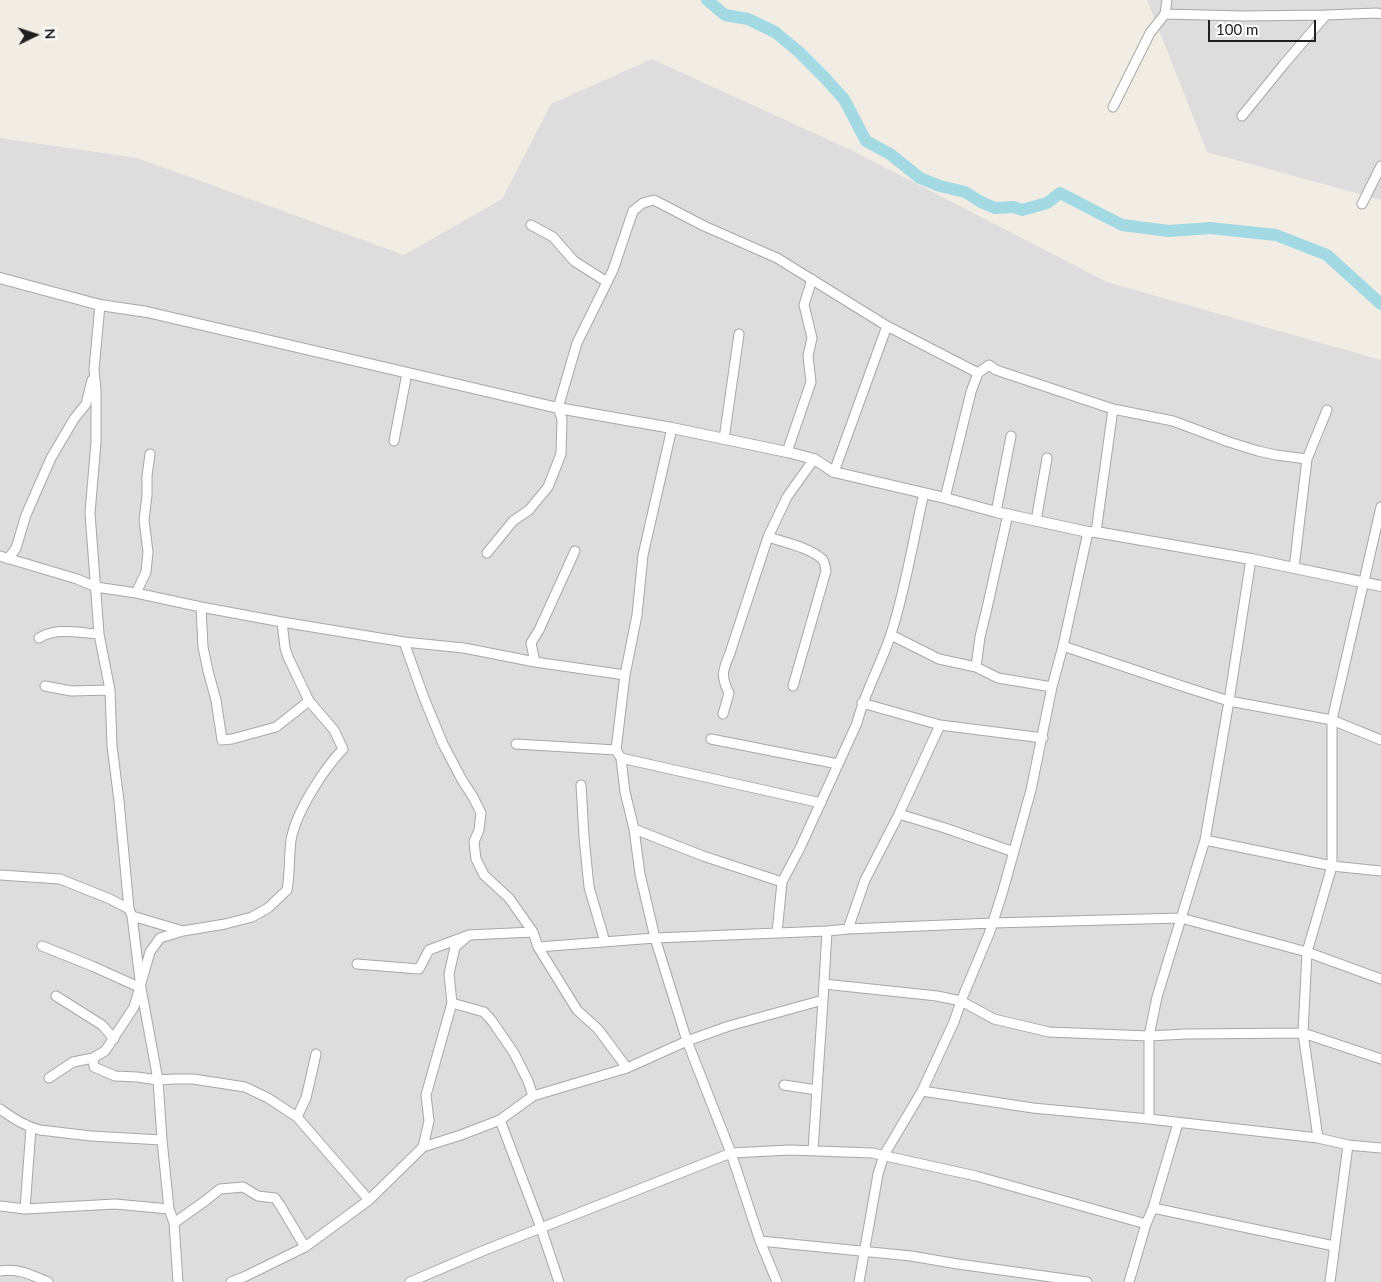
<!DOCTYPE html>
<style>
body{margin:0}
#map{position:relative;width:1381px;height:1282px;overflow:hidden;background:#f1ede5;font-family:Lato,sans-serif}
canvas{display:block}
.north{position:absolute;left:10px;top:10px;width:50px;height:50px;-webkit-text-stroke:4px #fff;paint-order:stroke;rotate:86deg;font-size:14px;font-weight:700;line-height:20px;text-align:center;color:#202020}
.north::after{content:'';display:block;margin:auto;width:18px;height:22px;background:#202020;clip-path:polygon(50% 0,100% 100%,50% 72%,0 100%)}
.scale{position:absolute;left:1208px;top:20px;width:108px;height:22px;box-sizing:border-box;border:2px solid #202020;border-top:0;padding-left:6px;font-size:15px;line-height:18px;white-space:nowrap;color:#202020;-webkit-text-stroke:4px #fff;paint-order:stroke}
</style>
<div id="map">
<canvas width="1381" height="1282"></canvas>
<div class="north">N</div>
<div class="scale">100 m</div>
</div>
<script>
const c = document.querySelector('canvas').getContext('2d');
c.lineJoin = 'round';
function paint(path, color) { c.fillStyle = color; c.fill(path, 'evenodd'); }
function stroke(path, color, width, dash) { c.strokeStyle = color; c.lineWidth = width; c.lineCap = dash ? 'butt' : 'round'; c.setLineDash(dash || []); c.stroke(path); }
paint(new Path2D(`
 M1147 0H1381V200L1207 152Z
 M652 59 853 151 1107 282 1381 360V1282H0V138L137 158 404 255 502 199 551 104Z`), '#dedddd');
stroke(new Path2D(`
 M707 0 725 15 748 19 775 32 799 52 824 77 844 99 866 141 890 154 920 178 940 186 965 192 981 202 995 208 1014 207 1022 210 1047 203 1060 193 1122 225 1169 231 1210 228 1276 235 1327 255 1381 304`), '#a2d9e3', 12);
const minor = new Path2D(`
 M1167 0 1165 14 1242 16 1326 15 1377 13 1381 14
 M1113 107 1150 33 1165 14
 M1242 116 1285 63 1326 15
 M1362 204 1381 166
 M531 225 553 237 574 261 607 282
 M100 305 94 369 96 390V442L90 513 99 634 110 690 112 746 119 801 129 909 132 916 141 988 158 1080 162 1140 169 1209 174 1223 178 1282
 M672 428 643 555 637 615 625 675 616 750 621 758 625 792 634 829 640 874 655 938 687 1041 731 1153 760 1241 777 1282
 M724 439 739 334
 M394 441 407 373
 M787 452 811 382 808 356 812 338 804 305 812 279
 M834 472 887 326
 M945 498 971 392 978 373 989 365 996 370 1113 409 1173 421 1229 442 1258 451 1276 455 1307 459
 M996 512 1011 436
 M1036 521 1047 458
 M1096 532 1113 409
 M768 537C783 542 812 548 823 560 825 563 825 567 826 571L793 686
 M487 553 513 521 529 510 548 487 561 454 562 419 558 408 577 343 613 270 633 211 643 203 654 200 704 226 777 258 887 326 978 373
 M0 556 77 579 96 587 136 593 201 607 282 622 404 642 464 648 535 662 625 675
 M8 559 16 548 26 515 51 458 74 419 86 404 92 380
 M1294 568 1307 459 1327 410
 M136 593 146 572 148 552 144 520 147 495V476L150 454
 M201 607 203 647 208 671 216 700 222 740 232 739 276 727 309 701
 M891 635 939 659 976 667 998 678 1052 687
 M39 638C56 627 80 633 99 634
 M404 642 424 698 443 744 462 780 473 797 481 813 479 830 474 842 476 859 484 875 509 898 533 932 538 947 577 1010 598 1029 627 1068
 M1063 646 1188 688 1229 701 1332 720 1381 740
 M535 662 531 643 539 630 575 551
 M976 667 980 637 987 608 1008 514
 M45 686 71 691 110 690
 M862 703 940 725 1043 738
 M723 714 729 693C720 676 723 670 730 653L768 537 787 497 814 459
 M711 739 838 764
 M516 744 616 750
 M621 758 821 803
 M581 785 584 837 589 887 605 942
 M899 814 945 828 1014 852
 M634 829 703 856 782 882
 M1205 840 1332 866 1381 871
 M0 875 60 879 110 899 129 909
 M132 916 183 931
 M848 929 865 880 899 814 940 725
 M777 933 782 882 800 848 857 723C865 691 881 665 891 634 906 588 913 540 924 493
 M42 946 92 966 141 988
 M538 947 655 938 827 931 848 929 993 923 1181 918 1307 952 1381 979
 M357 964 419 969 429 950 469 935 533 932
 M824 984 937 996 961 1001 994 1019 1049 1032 1149 1036 1186 1034 1303 1033 1381 1059
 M56 996 102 1025 114 1039
 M452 1003 484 1012 492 1021 514 1053 528 1081 533 1096
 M93 1058 94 1067 115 1076 137 1077 158 1080 175 1079H193L245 1087 268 1098 297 1117 369 1200
 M49 1078 73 1062 93 1058 105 1051 134 1007 150 952 160 938 183 931 225 924 252 917 268 908 287 890C290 874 289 856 291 840 296 812 323 770 343 749L334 730 309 701 288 657 285 648 282 622
 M784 1085 817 1090
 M922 1091 1033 1108 1149 1119 1318 1138 1348 1145 1381 1148
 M0 1109C13 1118 24 1126 40 1130L91 1136 162 1140
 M297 1117 306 1098 316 1054
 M1149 1119V1036L1157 997 1205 840 1229 701 1251 559
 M500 1120 541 1228 559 1282
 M1318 1138 1303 1033 1307 952 1332 866V720L1381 507
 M423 1147 429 1121 426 1095 452 1003 449 974 455 947 469 935
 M813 1150 823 1000
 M0 1206 25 1209 115 1204 169 1209
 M1153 1208 1334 1246
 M25 1209 31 1128
 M174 1223 205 1201 220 1189 243 1187 258 1196 275 1198 280 1205 305 1247
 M760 1241 911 1256 958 1264 1087 1282
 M0 1271C18 1268 32 1275 48 1282
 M231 1282 246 1276 305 1247 369 1200 423 1147 461 1135 500 1120 533 1096 627 1068 687 1041 729 1026 823 1000 827 931
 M410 1282 485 1250 731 1153 790 1150 872 1153 976 1176 1146 1224
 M859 1282 878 1174 884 1155 922 1091 954 1022 961 1001 989 934 1002 894 1031 790 1052 687 1063 646 1088 532
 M1129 1282 1146 1224 1153 1208 1178 1123
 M1330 1282 1348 1145`);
const tertiary = new Path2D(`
 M0 278 100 305 147 312 558 408 672 428 787 452 814 459 834 472 945 498 996 512 1088 532H1096L1251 559 1381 586`);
stroke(minor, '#a7a7a7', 11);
stroke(tertiary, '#a7a7a7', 12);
stroke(minor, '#fff', 9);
stroke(tertiary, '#fff', 10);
</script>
